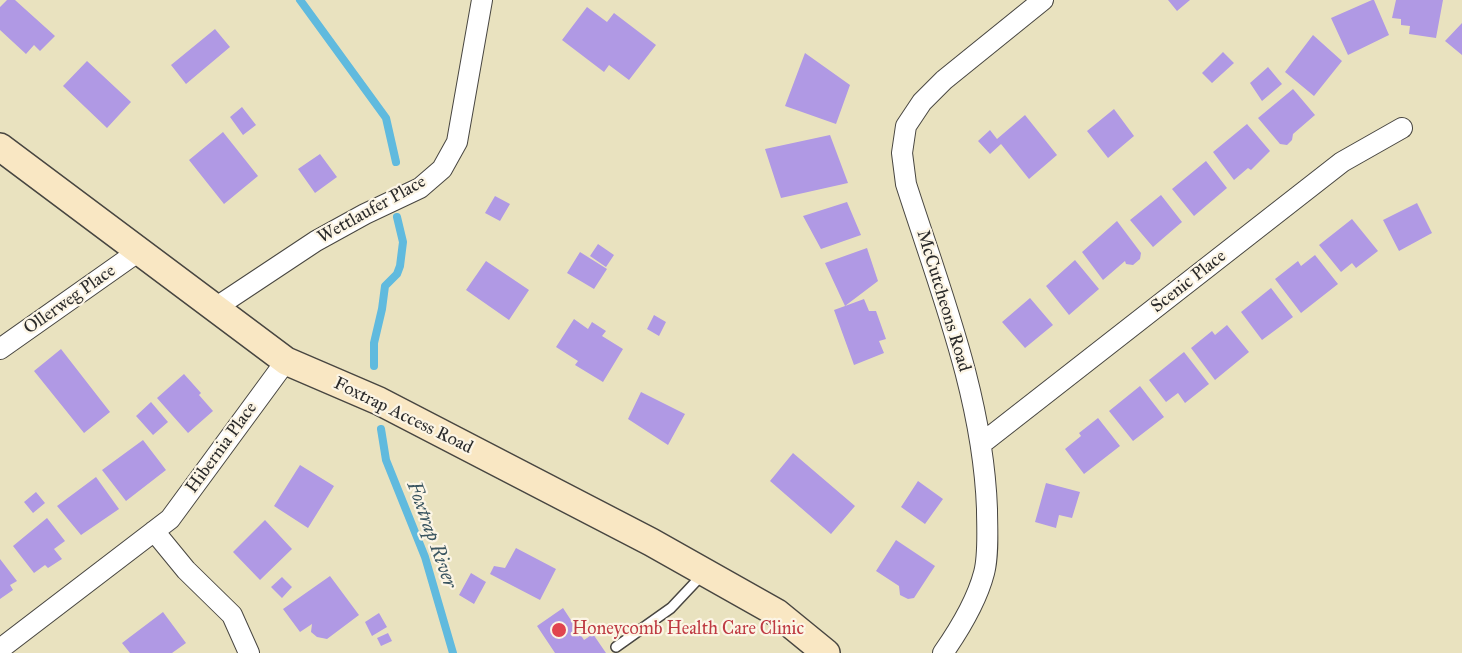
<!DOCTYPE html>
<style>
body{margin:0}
canvas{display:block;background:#e9e2bf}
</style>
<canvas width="1462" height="653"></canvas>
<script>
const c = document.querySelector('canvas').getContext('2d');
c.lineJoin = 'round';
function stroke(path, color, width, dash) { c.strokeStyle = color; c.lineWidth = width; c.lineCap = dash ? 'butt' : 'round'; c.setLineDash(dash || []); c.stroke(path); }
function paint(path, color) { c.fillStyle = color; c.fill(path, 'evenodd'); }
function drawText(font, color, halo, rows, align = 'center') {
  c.font = font + ' "IM FELL Great Primer",serif'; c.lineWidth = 4.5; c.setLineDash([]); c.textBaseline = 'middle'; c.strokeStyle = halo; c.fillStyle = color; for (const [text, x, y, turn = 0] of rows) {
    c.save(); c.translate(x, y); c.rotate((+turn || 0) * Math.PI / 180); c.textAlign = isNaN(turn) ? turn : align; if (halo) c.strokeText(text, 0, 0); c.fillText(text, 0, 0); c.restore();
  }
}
stroke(new Path2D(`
 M300 0 386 118 396 162
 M374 366V343L382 309 385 286 397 274 400 266 403 242 397 217
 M381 429 386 460 425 557 453 653`), '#60bade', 8);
paint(new Path2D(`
 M7 0H15L55 36 40 51 34 45 26 54 0 30V7Z
 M1168 0H1190L1177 11Z
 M1372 0H1374L1389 35 1348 55 1331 18Z
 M1396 0H1443L1436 38 1409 34 1410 26 1401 25V19L1392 18Z
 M587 7 607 22 614 13 656 45 629 80 609 65 604 72 562 40Z
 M1462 23V55L1445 41Z
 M215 29 230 47 186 84 171 65Z
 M1313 35 1342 61 1314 96 1285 72Z
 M1223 52 1234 63 1212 83 1202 73Z
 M805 53 850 85 836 124 785 106Z
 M87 61 131 102 107 128 63 86Z
 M1268 67 1282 84 1262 101 1250 83Z
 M1293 89 1315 115 1293 134 1292 140 1287 145 1280 144 1258 118Z
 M242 107 256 125 243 135 230 117Z
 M1114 109 1134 136 1108 158 1087 131Z
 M1025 115 1057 155 1029 179 1001 144 990 154 978 141 990 130 997 139Z
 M1247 124 1270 151 1251 170 1248 168 1234 180 1213 152Z
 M223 132 258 176 224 204 189 160Z
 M830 135 848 183 781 198 765 149Z
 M320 154 337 177 315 193 298 169Z
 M1206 161 1227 188 1194 216 1172 189Z
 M1161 195 1182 222 1153 247 1130 220Z
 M495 196 510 204 500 221 485 213Z
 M847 202 861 235 821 249 803 216Z
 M1417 203 1432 233 1399 251 1383 220Z
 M1352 219 1378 251 1356 268 1352 263 1341 272 1319 245Z
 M1117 221 1141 253 1140 259 1133 265 1126 264 1125 261 1103 280 1082 252Z
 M598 244 614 255 606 267 590 256Z
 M867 248 878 281 845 306 864 299 869 311H876L886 339 879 341 884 353 854 365 834 310 845 306 825 263Z
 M580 252 607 269 594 289 567 273Z
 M1315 255 1338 284 1301 313 1275 279 1298 261 1301 266Z
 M1075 260 1099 289 1069 315 1046 286Z
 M486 261 529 290 509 320 466 290Z
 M1271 288 1293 317 1262 340 1241 312Z
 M1030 298 1053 325 1025 348 1002 322Z
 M654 315 666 322 659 336 647 329Z
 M574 319 588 329 592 322 606 331 602 336 623 349 603 382 575 365 578 361 556 347Z
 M1227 325 1249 352 1215 380 1191 348 1212 331 1215 335Z
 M61 349 110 412 84 433 34 371Z
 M1184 352 1209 384 1185 403 1178 393 1166 402 1149 380Z
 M184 374 201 393 199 395 213 411 188 433 157 398Z
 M1140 386 1164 417 1133 441 1109 411Z
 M641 392 685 414 668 445 628 419Z
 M151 402 168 422 153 435 136 416Z
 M1098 418 1120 446 1084 474 1065 449 1081 436 1079 433Z
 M143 440 166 470 126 501 102 470Z
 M793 453 855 506 831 534 770 481Z
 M300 465 334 486 308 528 274 506Z
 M96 477 119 509 81 535 57 506Z
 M918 481 943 499 925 524 901 507Z
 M1046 483 1080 492 1072 518 1059 515 1056 528 1035 522Z
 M36 492 45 503 33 513 24 502Z
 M47 518 65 541 54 549 62 559 48 568 45 565 34 573 13 546Z
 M265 520 292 549 260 580 233 552Z
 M896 540 935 566 914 598 908 599 900 595 899 586 876 571Z
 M516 548 556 569 540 600 490 574 494 566 505 568Z
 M0 559 17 581 10 585 13 590 0 599Z
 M471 573 486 582 474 604 459 595Z
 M330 576 359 615 327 639 317 637 311 632 312 624 300 632 283 609Z
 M282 577 292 587 282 598 271 587Z
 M563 608 584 640 593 634 606 653H555L537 626Z
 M163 612 186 643 172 653H130L122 643Z
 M379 613 387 627 372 636 365 622Z
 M388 633 392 641 381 646 377 638Z`), '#b099e4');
const service = new Path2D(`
 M616 647 671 608 703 574`);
const minor = new Path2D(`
 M215 308 316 241 365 214 420 188 442 169 457 142 482 0
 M0 349 139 251
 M981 444 1342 162 1402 128
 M154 531 186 570 232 615 249 653
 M0 649 170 519 286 361
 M943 653C959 630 977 600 984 573 989 555 987 527 987 509 983 397 940 290 906 184L902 153 906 126 922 102 944 80 1043 0`);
const secondary = new Path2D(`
 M0 147 286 361 379 401 651 542 777 613 826 653`);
stroke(service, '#484641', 12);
stroke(minor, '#484641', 22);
stroke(secondary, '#484641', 30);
stroke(service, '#fff', 9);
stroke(minor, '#fff', 20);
stroke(secondary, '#f9e7c3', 27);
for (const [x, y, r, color] of [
 [559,630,8,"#e0444e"]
]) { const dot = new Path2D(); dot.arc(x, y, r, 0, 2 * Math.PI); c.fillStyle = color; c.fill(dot); stroke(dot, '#fcf5e5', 2); }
drawText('18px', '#2b2b2b', '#fcf5e5', [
 ["Wettlaufer Place",372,210,-29],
 ["Scenic Place",1189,282,-38],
 ["Ollerweg Place",70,300,-35],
 ["McCutcheons Road",943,301,73],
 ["Foxtrap Access Road",403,416,26],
 ["Hibernia Place",222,448,-54]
]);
drawText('18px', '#be3a42', '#fcf5e5', [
 ["Honeycomb Health Care Clinic",572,630]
], 'left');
drawText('italic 20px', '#3b5661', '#fcf5e5', [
 ["Foxtrap River",431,535,70]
]);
</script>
